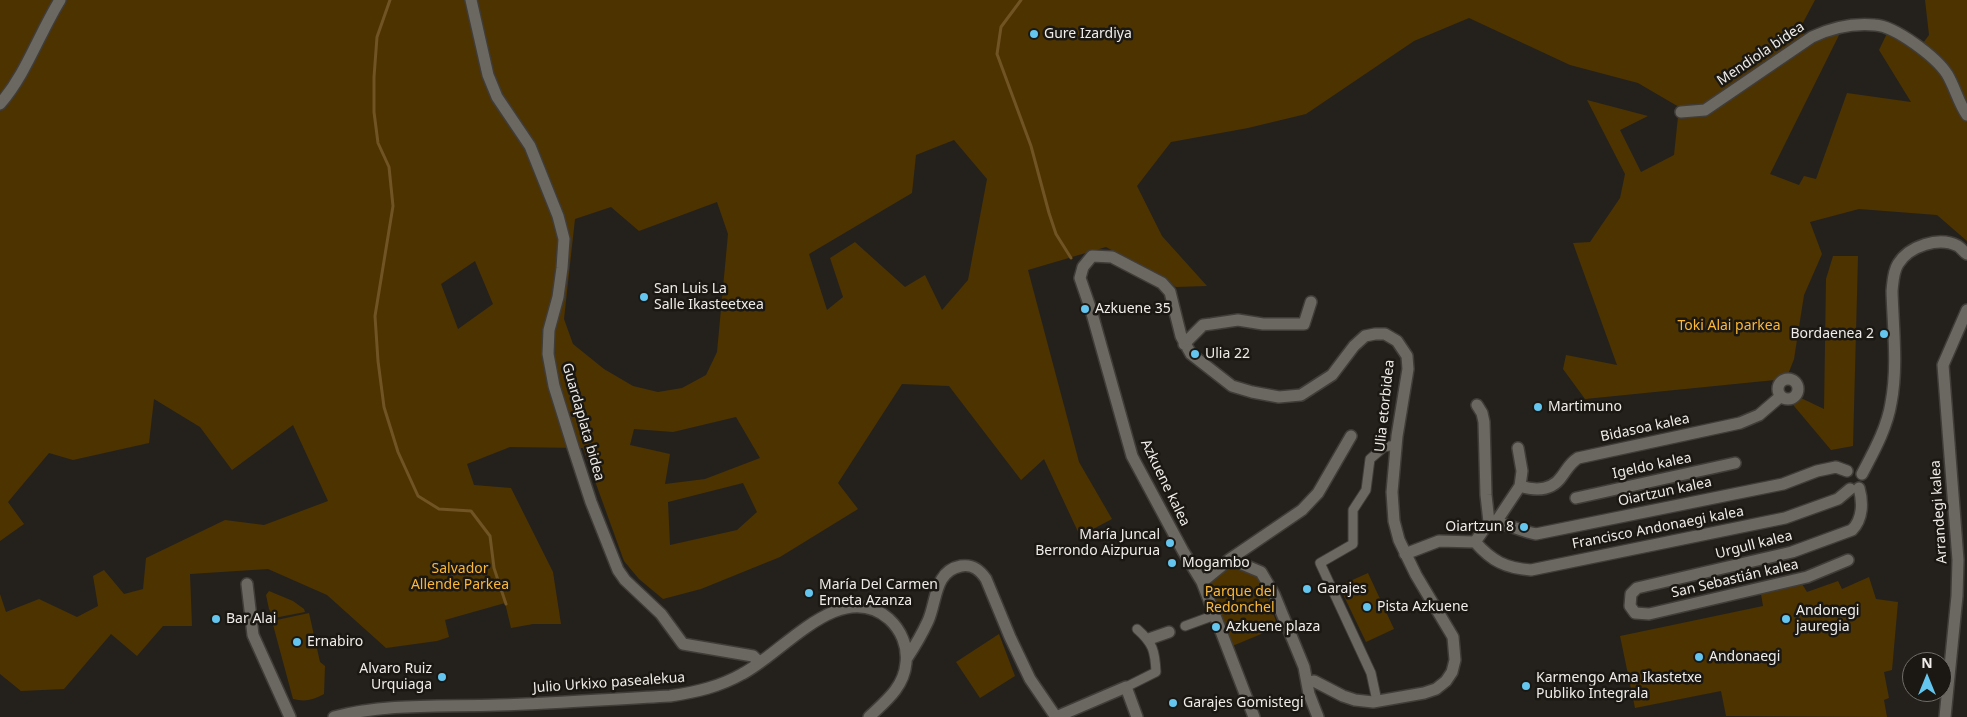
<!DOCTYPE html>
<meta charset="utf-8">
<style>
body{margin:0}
#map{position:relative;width:1967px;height:717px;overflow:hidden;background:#24211c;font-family:"Noto Sans",sans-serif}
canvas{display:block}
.north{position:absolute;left:1902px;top:652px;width:50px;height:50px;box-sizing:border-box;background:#1b1813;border:1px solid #706d69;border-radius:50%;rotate:0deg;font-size:14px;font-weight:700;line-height:20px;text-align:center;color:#efece9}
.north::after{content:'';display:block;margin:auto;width:18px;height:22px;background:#64c5ee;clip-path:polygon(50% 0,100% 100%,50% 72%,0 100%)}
</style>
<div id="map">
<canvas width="1967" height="717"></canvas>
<div class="north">N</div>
</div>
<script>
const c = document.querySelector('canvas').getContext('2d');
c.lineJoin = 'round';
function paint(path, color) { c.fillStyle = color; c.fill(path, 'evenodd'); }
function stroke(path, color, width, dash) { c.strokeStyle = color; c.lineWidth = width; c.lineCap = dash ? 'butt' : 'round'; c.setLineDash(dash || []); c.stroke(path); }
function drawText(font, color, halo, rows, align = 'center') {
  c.font = font + ' "Noto Sans",sans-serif'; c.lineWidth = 5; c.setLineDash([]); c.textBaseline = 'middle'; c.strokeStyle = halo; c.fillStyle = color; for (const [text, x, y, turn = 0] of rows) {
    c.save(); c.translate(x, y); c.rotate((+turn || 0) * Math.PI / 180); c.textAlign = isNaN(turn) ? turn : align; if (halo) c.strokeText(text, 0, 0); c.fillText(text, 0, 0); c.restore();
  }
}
paint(new Path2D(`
 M0 0H1815L1798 32 1809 35 1845 23 1770 174 1799 185 1804 176 1816 179 1847 93 1911 102 1879 50 1891 25 1923 43 1929 35 1925 0H1967V241L1937 215 1859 209 1810 222 1822 254 1804 295 1794 359 1782 390 1775 380 1585 399 1563 369 1566 355 1617 365 1573 243 1590 242 1620 198 1625 174 1587 100 1648 116 1620 130 1641 172 1674 155 1679 107 1638 83 1570 65 1469 18 1414 41 1306 114 1248 128 1171 142 1137 186 1162 236 1207 286 1176 287 1106 247 1028 270 1079 462 1112 519 1080 536 1044 459 1021 480 949 386 902 384 838 483 858 509 780 557 701 589 663 599 639 579 624 561 583 448 510 447 467 464 474 485 511 488 553 572 561 624H533L511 628 505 603 445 620 449 637 437 641 386 648 327 595 268 569 190 574 192 626H163L137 656 111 634 64 689 21 691 0 674V594L6 612 39 599 77 617 98 606 93 576 104 570 124 594 143 589 146 558 225 520 264 525 328 501 293 425 232 470 200 427 154 399 149 443 73 460 49 453 8 502 24 524 0 541ZM954 140 987 179 968 280 942 310 925 275 905 287 855 242 830 258 843 297 827 310 809 254 912 193 916 155ZM717 202 728 234 717 352 706 375 682 388 658 392 633 386 604 369 573 344 564 319 575 219 611 207 639 231ZM475 261 493 304 458 329 441 284ZM736 417 760 458 705 479 665 484 670 454 630 445 634 429 673 432ZM743 483 757 512 737 530 670 545 668 502Z
 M1833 256H1858L1853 446 1831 450 1789 400 1801 398 1824 409 1826 279Z
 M1231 562 1257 574 1265 590 1278 627 1230 647 1205 583Z
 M1368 573 1394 629 1366 642 1339 586Z
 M1869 577 1876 599 1898 602 1892 670 1884 672 1889 698 1884 700 1887 717 1726 716 1721 691 1635 708 1620 636 1763 606 1760 588 1799 579 1807 592 1838 581 1842 589Z
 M269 591 293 601 304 609 305 612 274 618 269 609 266 595Z
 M309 613 320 662 325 666 324 694C313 700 305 702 293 699L272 621Z
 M999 634 1015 676 980 698 956 662Z`), '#4d3300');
stroke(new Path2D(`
 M390 0 377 37 374 77V112L378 143 389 167 393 206 375 316 378 361 384 407 398 452 418 496 439 509 471 511 490 536 494 568 506 604
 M1021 0 1001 27 997 54 1031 146 1049 213 1056 234 1071 258`), '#715423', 3);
const pedestrian = new Path2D(`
 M1185 626 1215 615
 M1126 687 1156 672C1155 651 1153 643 1137 629
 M1377 701 1371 673 1320 563 1353 544V510L1366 490 1370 459 1384 447 1396 445`);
const minor = new Path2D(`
 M471 0 488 75 497 97 530 146 558 216 564 239 562 268 558 297 549 330 548 354 554 386 573 447 591 502 618 570 625 580 661 614 683 644 753 656 759 662
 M0 104C26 74 39 34 60 0
 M1681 112 1705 110 1812 37C1831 28 1854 23 1875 25 1895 26 1936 57 1947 74 1955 87 1958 102 1967 115
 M1184 344 1203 325 1211 324 1238 320 1263 324H1304L1311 302
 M1778 389a10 10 0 1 1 20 0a10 10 0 1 1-20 0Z
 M1862 474C1874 451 1887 428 1891 403 1898 367 1893 328 1892 291 1893 282 1893 272 1898 264 1909 246 1939 236 1958 246 1961 248 1964 252 1967 254
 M1520 486C1536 491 1552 491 1562 476 1568 468 1570 463 1578 458L1740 423 1759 415 1781 396
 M1576 498 1735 463
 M1489 522C1505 522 1519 531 1536 534L1783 484 1817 471 1836 467 1847 471
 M1496 522 1520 486 1522 471 1518 448
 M1475 542C1492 561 1505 568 1531 570L1785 518 1838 499 1850 489
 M1475 542 1489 522 1486 495 1484 422 1482 413 1477 405
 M1405 554 1439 541 1475 542
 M1230 559 1261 572 1274 594 1304 667 1309 694 1318 717
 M1848 560 1807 577 1649 614 1635 613 1630 606 1631 594 1637 588 1792 552 1852 530C1863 519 1863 502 1859 488
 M1202 582 1230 559 1302 510 1318 493 1351 436
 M247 584 253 635 290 717
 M1149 639 1169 632
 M907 658C915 646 922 634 928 621 937 601 934 571 961 566 973 564 980 570 986 579L1010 637 1030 679 1056 717
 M334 717C387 703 443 707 498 705 555 703 613 699 670 696 696 692 719 687 742 674 783 653 841 577 889 619 901 630 908 646 906 663 904 687 886 701 869 717
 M1056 717 1126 687 1137 717
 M1254 717 1202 582 1183 551 1132 456 1091 310 1080 278 1083 267 1092 256 1112 257 1162 283 1170 292 1181 336 1191 354 1232 386 1252 392 1279 397 1301 395 1332 375 1354 346 1365 336 1375 334H1385L1397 341 1407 356 1408 369 1397 436 1392 492 1394 521 1399 540 1416 575 1453 637 1455 660 1452 672 1446 681 1436 689 1424 693 1373 702 1355 700 1343 696 1314 681 1307 683
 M1945 717 1957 596 1958 560 1943 365 1967 310`);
stroke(pedestrian, '#403c38', 11);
stroke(minor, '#403c38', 14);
stroke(pedestrian, '#6b6761', 9);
stroke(minor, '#6b6761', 11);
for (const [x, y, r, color] of [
 [1034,34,5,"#64c5ee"],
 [644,297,5,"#64c5ee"],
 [1085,309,5,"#64c5ee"],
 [1884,334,5,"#64c5ee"],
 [1195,354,5,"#64c5ee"],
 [1538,407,5,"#64c5ee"],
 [1524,527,5,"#64c5ee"],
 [1170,543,5,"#64c5ee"],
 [1172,563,5,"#64c5ee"],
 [1307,589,5,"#64c5ee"],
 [809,593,5,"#64c5ee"],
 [1367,607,5,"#64c5ee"],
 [216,619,5,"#64c5ee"],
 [1786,619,5,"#64c5ee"],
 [1216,627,5,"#64c5ee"],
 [297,642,5,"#64c5ee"],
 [1699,657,5,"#64c5ee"],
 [442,677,5,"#64c5ee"],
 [1526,686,5,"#64c5ee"],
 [1173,703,5,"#64c5ee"]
]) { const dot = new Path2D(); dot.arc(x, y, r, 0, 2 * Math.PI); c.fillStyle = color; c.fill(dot); stroke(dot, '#1b1813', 2); }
drawText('14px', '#efece9', '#1b1813', [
 ["Gure Izardiya",1044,34],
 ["San Luis La",654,289],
 ["Salle Ikasteetxea",654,305],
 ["Azkuene 35",1095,309],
 ["Bordaenea 2",1874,334,"right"],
 ["Ulia 22",1205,354],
 ["Martimuno",1548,407],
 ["Oiartzun 8",1514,527,"right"],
 ["María Juncal",1160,535,"right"],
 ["Berrondo Aizpurua",1160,551,"right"],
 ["Mogambo",1182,563],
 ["María Del Carmen",819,585],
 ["Erneta Azanza",819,601],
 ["Garajes",1317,589],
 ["Pista Azkuene",1377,607],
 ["Andonegi",1796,611],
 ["jauregia",1796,627],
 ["Bar Alai",226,619],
 ["Azkuene plaza",1226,627],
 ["Ernabiro",307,642],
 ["Andonaegi",1709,657],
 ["Alvaro Ruiz",432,669,"right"],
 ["Urquiaga",432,685,"right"],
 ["Karmengo Ama Ikastetxe",1536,678],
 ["Publiko Integrala",1536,694],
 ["Garajes Gomistegi",1183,703]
], 'left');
drawText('14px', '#efece9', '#1b1813', [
 ["Mendiola bidea",1761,54,-34],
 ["Ulia etorbidea",1385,406,-84],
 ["Guardaplata bidea",583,422,74],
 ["Bidasoa kalea",1645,428,-12],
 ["Igeldo kalea",1652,466,-12],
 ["Azkuene kalea",1165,483,64],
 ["Oiartzun kalea",1665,492,-12],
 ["Arrandegi kalea",1939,512,-94],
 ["Francisco Andonaegi kalea",1658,528,-11],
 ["Urgull kalea",1754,545,-14],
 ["San Sebastián kalea",1735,579,-13],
 ["Julio Urkixo pasealekua",609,683,-4]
]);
drawText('14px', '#fcb737', '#1b1813', [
 ["Toki Alai parkea",1729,326],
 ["Salvador",460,569],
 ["Allende Parkea",460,585],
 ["Parque del",1240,592],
 ["Redonchel",1240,608]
]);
</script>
